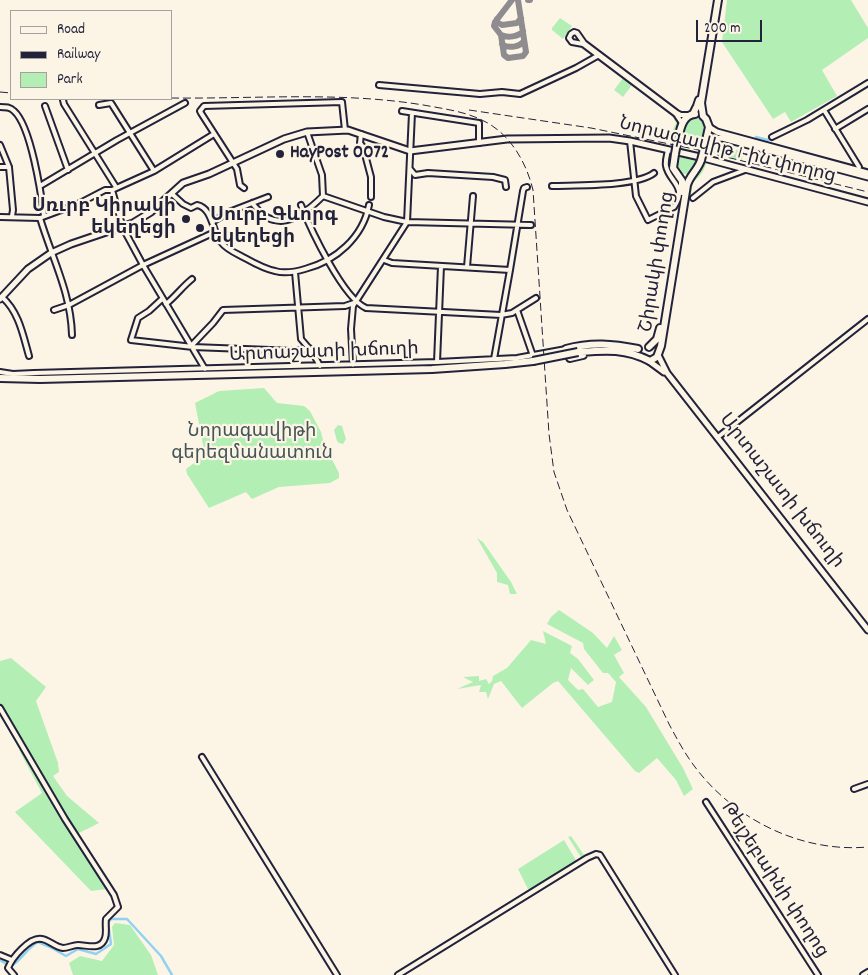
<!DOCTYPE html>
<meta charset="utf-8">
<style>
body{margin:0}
#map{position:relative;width:868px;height:975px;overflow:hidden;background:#fcf5e5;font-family:Dekko,sans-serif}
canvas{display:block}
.legend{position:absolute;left:10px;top:10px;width:162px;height:90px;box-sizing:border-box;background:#fcf5e5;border:1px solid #a5a1a1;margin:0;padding:6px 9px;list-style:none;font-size:15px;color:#22223b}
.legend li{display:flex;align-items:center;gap:10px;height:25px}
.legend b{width:25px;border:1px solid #a5a1a1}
.scale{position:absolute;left:696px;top:20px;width:66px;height:22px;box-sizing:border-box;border:2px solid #22223b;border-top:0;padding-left:6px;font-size:15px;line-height:18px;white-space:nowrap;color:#22223b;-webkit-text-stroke:4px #fcf5e5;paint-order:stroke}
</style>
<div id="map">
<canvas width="868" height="975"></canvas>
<ul class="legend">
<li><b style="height:6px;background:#fcf5e5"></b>Road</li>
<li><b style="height:6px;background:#22223b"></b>Railway</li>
<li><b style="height:14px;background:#b3efb4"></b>Park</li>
</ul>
<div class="scale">200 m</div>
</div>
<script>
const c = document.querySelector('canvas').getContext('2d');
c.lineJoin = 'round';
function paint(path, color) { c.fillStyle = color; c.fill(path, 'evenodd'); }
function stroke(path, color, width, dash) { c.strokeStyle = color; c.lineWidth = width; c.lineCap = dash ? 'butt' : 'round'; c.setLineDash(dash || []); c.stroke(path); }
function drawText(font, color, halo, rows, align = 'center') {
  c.font = font + ' Dekko,"Noto Sans Armenian",sans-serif'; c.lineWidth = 4.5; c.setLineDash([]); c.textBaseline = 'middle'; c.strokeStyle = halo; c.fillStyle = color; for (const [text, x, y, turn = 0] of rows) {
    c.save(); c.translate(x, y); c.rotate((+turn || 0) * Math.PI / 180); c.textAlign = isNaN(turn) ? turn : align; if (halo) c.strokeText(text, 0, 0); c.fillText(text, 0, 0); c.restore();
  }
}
paint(new Path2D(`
 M727 0H851L868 28V38L822 70 837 96 791 122 785 112 773 119 722 42Z
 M560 18 572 26 563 39 552 30V28Z
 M623 78 632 85 623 97 614 90Z
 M673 113C683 121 678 131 675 142L668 141 676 123 671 114Z
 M695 117 702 121 706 128 701 148 684 146 680 143 686 121Z
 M716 141 743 146 729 147 715 144 713 147 715 151 723 154V156L710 152 711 150 706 149 709 144Z
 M742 149 743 151 742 160 730 157 736 150Z
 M677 154 699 159 690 174H682L676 167Z
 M703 160 707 161C704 171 701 176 693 182L690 201 687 204C688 195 687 186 692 178 697 172 701 169 703 160Z
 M264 388 277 403 304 406 310 411 321 432 324 444 339 473V478L330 483 279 487 252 499 246 492 209 508 187 474 186 469 205 455 195 403 219 391Z
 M338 425 342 426 346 439 343 444 339 443 337 441 334 430Z
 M477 538 483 542 511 582 517 594H510L508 585 497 582V573Z
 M559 610 593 633 607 648 614 636 622 650 614 655 624 673 619 677 646 707 683 768 693 789 684 796 676 780 657 758 639 773 635 771 558 681 553 683 522 708 501 681 494 684 488 699 486 692H479L481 685 457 689 473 682 463 677 479 676V681L486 679 489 684 492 681 493 676 507 668 531 640 546 644 543 631 572 646 570 653 578 659 594 680 588 685 571 668 568 680 578 690 583 689 598 707 612 702 616 682 608 673H603L584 649 583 643 547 624 551 617Z
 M11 658 46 687 36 701 58 763 59 772 53 776 67 796 99 823 73 836 107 889 91 891 15 812 42 793 19 750 24 748 0 705V661Z
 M571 836 584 855 582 859 568 837Z
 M564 840 577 862 532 889H528L518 869Z
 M115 923 130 925 151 955 158 975H73L69 963 80 956 102 961 114 945 112 927Z`), '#b3efb4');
stroke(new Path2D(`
 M854 89 868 81
 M796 123 813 114
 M756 137 768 140 772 137
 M0 960 8 965
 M11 966C21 961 27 948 38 942L50 947 66 956 78 949 96 954 111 944 108 923 111 919H127L161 956 172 975`), '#91d2f2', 2.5);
stroke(new Path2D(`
 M512 0 495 22 494 26 501 35 504 55 508 58 523 56 526 52 518 0
 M528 0H530
 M497 19V22L502 25 517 23 521 18
 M501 35C507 38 519 37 523 31
 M502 44C508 49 520 47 524 41`), '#8f8c90', 6);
const minor = new Path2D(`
 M379 85 480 94 502 92 520 94 576 68 599 55
 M63 100 64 104 116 187
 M99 105 111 103 154 171
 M45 106 68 170
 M0 107C6 107 10 107 14 111 31 126 41 193 44 216
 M824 110 859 167 858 170
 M402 111 479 123V143
 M682 123 676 114 583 44 572 42 569 38 571 34 574 32 577 33 584 43 677 113 681 115H689
 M835 129 868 109
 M361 134 360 143 363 147 371 177V197
 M772 137 807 120 868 83
 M630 141 636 196 648 220 674 207C688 186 669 182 666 166 665 161 667 155 668 150
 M0 145 9 167 13 210 12 216
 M0 167H9
 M410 169 415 175 428 173 493 177 505 180 506 187
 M40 186 117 140 185 103
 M552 186C576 185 636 187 654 173
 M244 188 240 185 237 169 201 113 200 111 204 106 342 102 345 130
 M112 190 123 228 143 265 205 369
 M172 194 183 204 191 208 197 205C213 208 212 232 221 242 226 249 235 253 243 257 252 262 264 269 275 271 285 274 295 272 305 269 336 261 363 237 369 205
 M323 196 384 217 407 222 531 225
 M693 198 713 182 745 170
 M252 203C258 210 264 218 274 220 292 225 311 208 323 196L322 175 307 132
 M301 205C311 230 343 298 366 308L501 315 512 313 536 298
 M0 217 40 218 80 203 105 190H112L154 171 214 134
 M40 218C52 258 71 293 72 335
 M212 222 229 212 268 197
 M384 260 392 263 510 270
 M467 267 473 196
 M295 272 301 339 313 353 320 366
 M2 297C19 312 23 335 29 356
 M162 299 149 311 138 318 131 340 193 347 296 351 309 348
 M166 304C176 296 182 287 192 279
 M54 310 69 305 143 265 215 232
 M517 310 532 353
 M192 345 213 323 223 310 345 306 354 303
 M494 359 510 270 523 191 524 188 527 187
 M437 362 441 266
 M353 365 351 329 353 306 407 222 412 113
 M0 372 13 374 34 373 437 362 517 358 566 349
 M718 437 868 319
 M0 708 65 819 114 895 118 907 106 919C105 925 107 933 105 938 101 951 87 945 78 945 73 945 68 948 63 948 55 947 49 940 42 939 30 936 12 958 8 968L14 975
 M202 757 337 975
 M854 789 868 784
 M706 802 818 975
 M0 955 12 960
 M398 975 587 858 596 854 600 855 675 975
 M863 975 868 972`);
const major = new Path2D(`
 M709 127 717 132 868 173
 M706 145 714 139 722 138 868 177
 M0 299 28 269 51 253 71 244 133 223 151 212 183 183 209 174 284 139 307 132 348 130 410 151 507 139 609 138 630 141 700 157 868 202
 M658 355 667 373 868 630
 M649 361 664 372`);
const highway = new Path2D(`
 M693 114 697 106 699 100
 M677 143C680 132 681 115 695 114
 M704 149 709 127 706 119 703 116 701 103 718 0
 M675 154 673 168 682 181V192
 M649 347 657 339 660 328
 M578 352C605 350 625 348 650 361L657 357 661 346 687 185C690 175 698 170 701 160
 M583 355 570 358 566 349C591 342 613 344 638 349
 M0 378 40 379 432 369 505 364 533 361`);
stroke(minor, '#22223b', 8);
stroke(major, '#22223b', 9);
stroke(highway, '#22223b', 10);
stroke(minor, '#fcf5e5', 4);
stroke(major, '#fcf5e5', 5);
stroke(highway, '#fcf5e5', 6);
stroke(new Path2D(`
 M0 92 11 93
 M171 98C257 99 345 91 429 106 451 110 472 113 491 125 513 139 527 165 533 190L549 434 554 472 567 510 669 724C677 739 685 754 695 767 734 819 801 853 868 847
 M469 110 591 128 694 149 868 192`), '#22223b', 1, [8, 4]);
const highwayBridge = new Path2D(`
 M675 154 677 143
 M701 160 704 149
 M533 361 578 352`);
stroke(highwayBridge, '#22223b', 10, []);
stroke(highwayBridge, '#fcf5e5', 6);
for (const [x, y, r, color] of [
 [280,154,5,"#22223b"],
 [186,219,5,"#22223b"],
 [200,228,5,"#22223b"]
]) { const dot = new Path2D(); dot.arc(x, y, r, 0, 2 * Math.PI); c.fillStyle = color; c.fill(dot); stroke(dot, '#fcf5e5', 2); }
drawText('19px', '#22223b', '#fcf5e5', [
 ["Նորագավիթ 1-ին փողոց",727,152,14],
 ["Շիրակի փողոց",659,262,-81],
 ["Արտաշատի խճուղի",324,354,-2],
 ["Արտաշատի խճուղի",780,492,52],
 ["Թեյշեբաինի փողոց",773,881,57]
]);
drawText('bold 19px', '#22223b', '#fcf5e5', [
 ["HayPost 0072",290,154],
 ["Սռւրբ Կիրակի",176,208,"right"],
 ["եկեղեցի",176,230,"right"],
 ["Սուրբ Գևորգ",210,217],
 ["եկեղեցի",210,239]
], 'left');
drawText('19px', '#465559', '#fcf5e5', [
 ["Նորագավիթի",252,433],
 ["գերեզմանատուն",252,455]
]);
</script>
